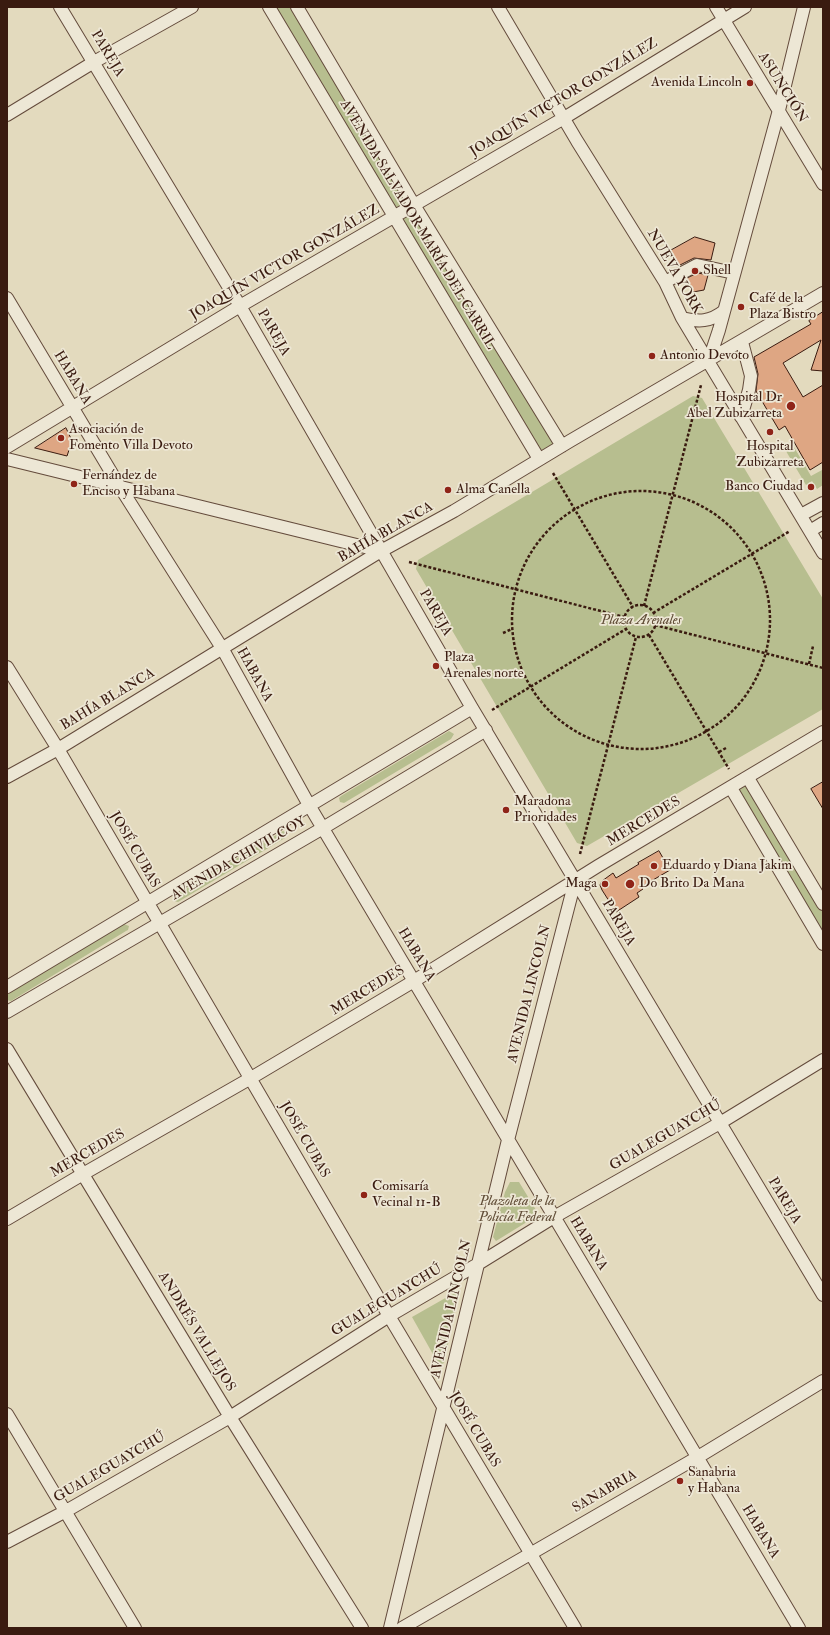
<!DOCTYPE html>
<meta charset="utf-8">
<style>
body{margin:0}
#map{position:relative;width:830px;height:1635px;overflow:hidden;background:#e3dabe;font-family:"IM FELL Double Pica",serif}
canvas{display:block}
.frame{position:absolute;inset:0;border:8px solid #3a1b10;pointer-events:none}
</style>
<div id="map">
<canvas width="830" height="1635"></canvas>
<div class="frame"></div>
</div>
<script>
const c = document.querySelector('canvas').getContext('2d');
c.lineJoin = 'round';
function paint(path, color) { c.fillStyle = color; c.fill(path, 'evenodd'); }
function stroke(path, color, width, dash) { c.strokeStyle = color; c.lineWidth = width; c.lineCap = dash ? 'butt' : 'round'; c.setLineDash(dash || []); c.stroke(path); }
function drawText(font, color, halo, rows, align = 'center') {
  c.font = font + ' "IM FELL Double Pica",serif'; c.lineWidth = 3.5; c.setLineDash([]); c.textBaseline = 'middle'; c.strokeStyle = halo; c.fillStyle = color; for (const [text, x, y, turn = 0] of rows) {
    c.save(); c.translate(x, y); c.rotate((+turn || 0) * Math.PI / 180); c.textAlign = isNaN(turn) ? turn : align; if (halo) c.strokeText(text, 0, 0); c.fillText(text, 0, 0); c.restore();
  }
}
paint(new Path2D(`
 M269 7H297L562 446 539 459Z
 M693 396 702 398 823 599V709L587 846 577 843 416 569 418 560Z
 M791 442 811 476 822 470 823 485 817 489 812 481 806 485 783 446Z
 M449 731 454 734 451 739 344 803 340 802 339 798 341 796Z
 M743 781 823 904V944L731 788Z
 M283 831 288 833 285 838 178 902 174 901 173 897 175 895Z
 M124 924 129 926 128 930 126 931 11 1001 7 1000V995L9 993Z
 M510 1182H519L536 1210 535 1217 496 1241 493 1237 505 1192Z
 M456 1292 458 1297 444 1363 439 1365 412 1317Z`), '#b7be8f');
const building = new Path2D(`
 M695 237 715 243 711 260 694 258 678 266 670 251Z
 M698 273 708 275 704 290 693 292 686 279Z
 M823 312V371L811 370 821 340 783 363 803 397 823 385V462L810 470 785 426 779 430 756 391 758 374 754 357 811 324 809 321Z
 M66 428 75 447 69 450 67 456 35 448Z
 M823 782V809L811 789Z
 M659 851 670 870 641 887 643 889 637 893 639 897 616 912 602 890 600 885 602 881 613 873 616 878 639 864 638 863Z`);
paint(building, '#dea683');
stroke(building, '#3a1b10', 1);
const minor = new Path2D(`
 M60 7 240 306 472 708 823 1295
 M269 7 539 459
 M297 7 414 205 562 446
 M498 7 577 141 665 282 682 318 823 553
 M716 7 823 184
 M7 115 94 62 192 7
 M665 282 697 265 734 273
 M7 298 120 487 222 648 309 805 799 1628
 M682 318C699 322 710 322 724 311
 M709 360 719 330 779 110 804 7
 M741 417 749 390 751 376 742 342
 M7 447 240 306 564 118 745 7
 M7 459 381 551
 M801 515 823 503
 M810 531 823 523
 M7 667 58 749 389 1316 575 1628
 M7 777 58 749 381 551 454 511 570 441 823 293
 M748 778 823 904
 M731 788 823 944
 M7 987 472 708
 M7 1012 323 828 486 730
 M7 1049 230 1417 362 1628
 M7 1219 83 1174 251 1078 414 981 598 866 823 732
 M7 1414 135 1628
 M7 1542 66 1511 230 1417 389 1316 478 1264 554 1217 720 1123 823 1060
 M390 1628 508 1140 575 881
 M402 1628 698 1457 823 1381`);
stroke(minor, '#644b3c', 14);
stroke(new Path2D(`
 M553 473 633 607
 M512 620a129 129 0 1 1 258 0a129 129 0 1 1-258 0Z
 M409 562 624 617
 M624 621a16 16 0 1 1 32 0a16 16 0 1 1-32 0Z
 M644 606 701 385
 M653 613 790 531
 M655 625 823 668
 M503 633 512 629
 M649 635 729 769
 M809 664 813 646
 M492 710 626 629
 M719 752 726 748
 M580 854 636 637`), '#3a1b10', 2.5, [3, 2]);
stroke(minor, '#ede7d5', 12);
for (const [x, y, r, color] of [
 [750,83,4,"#8f2418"],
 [695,271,4,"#8f2418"],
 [741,307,4,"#8f2418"],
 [652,356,4,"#8f2418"],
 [791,406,5,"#8f2418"],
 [770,432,4,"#8f2418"],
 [61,438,4,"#8f2418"],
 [74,484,4,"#8f2418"],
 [811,487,4,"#8f2418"],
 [448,490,4,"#8f2418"],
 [436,666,4,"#8f2418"],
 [506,810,4,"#8f2418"],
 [654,866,4,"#8f2418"],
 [605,884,4,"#8f2418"],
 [630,884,5,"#8f2418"],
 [364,1195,4,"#8f2418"],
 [680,1481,4,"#8f2418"]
]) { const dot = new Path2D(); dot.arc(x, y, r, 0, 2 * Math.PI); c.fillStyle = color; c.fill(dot); stroke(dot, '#ede7d5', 1.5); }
drawText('14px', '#3a1b10', '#ede7d5', [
 ["PAREJA",107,54,59],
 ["ASUNCIÓN",782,88,58],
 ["JOAQUÍN VICTOR GONZÁLEZ",564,98,-31],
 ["AVENIDA SALVADOR MARÍA DEL CARRIL",417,225,59],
 ["JOAQUÍN VICTOR GONZÁLEZ",285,263,-30],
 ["NUEVA YORK",674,272,60],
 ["PAREJA",273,333,60],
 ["HABANA",72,378,59],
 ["BAHÍA BLANCA",386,533,-30],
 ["PAREJA",435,613,60],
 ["HABANA",254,675,61],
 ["BAHÍA BLANCA",108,700,-31],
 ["MERCEDES",644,822,-31],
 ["JOSÉ CUBAS",134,850,60],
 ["AVENIDA CHIVILCOY",239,859,-30],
 ["PAREJA",618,923,59],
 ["HABANA",416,955,59],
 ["MERCEDES",368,991,-31],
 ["AVENIDA LINCOLN",530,994,-76],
 ["GUALEGUAYCHÚ",666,1136,-30],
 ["JOSÉ CUBAS",304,1140,60],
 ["MERCEDES",88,1154,-30],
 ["PAREJA",784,1201,59],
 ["HABANA",588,1244,59],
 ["GUALEGUAYCHÚ",387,1301,-31],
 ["AVENIDA LINCOLN",452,1309,-77],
 ["ANDRÉS VALLEJOS",196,1332,59],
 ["JOSÉ CUBAS",474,1430,59],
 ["GUALEGUAYCHÚ",110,1468,-30],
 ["SANABRIA",605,1492,-30],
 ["HABANA",760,1532,59]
]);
drawText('14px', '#3a1b10', '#ede7d5', [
 ["Avenida Lincoln",742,83,"right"],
 ["Shell",703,271],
 ["Café de la",749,299],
 ["Plaza Bistro",749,315],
 ["Antonio Devoto",660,356],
 ["Hospital Dr",782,398,"right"],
 ["Abel Zubizarreta",782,414,"right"],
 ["Asociación de",69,430],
 ["Fomento Villa Devoto",69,446],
 ["Hospital",770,447,"center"],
 ["Zubizarreta",770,463,"center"],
 ["Fernández de",82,476],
 ["Enciso y Habana",82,492],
 ["Banco Ciudad",803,487,"right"],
 ["Alma Canella",456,490],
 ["Plaza",444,658],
 ["Arenales norte",444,674],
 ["Maradona",514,802],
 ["Prioridades",514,818],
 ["Eduardo y Diana Jakim",662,866],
 ["Maga",597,884,"right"],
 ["Do Brito Da Mana",639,884],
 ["Comisaría",372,1187],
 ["Vecinal 11-B",372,1203],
 ["Sanabria",688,1473],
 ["y Habana",688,1489]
], 'left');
drawText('italic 14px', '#604c36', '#ede7d5', [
 ["Plaza Arenales",641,621],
 ["Plazoleta de la",517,1202],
 ["Policía Federal",517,1218]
]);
</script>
